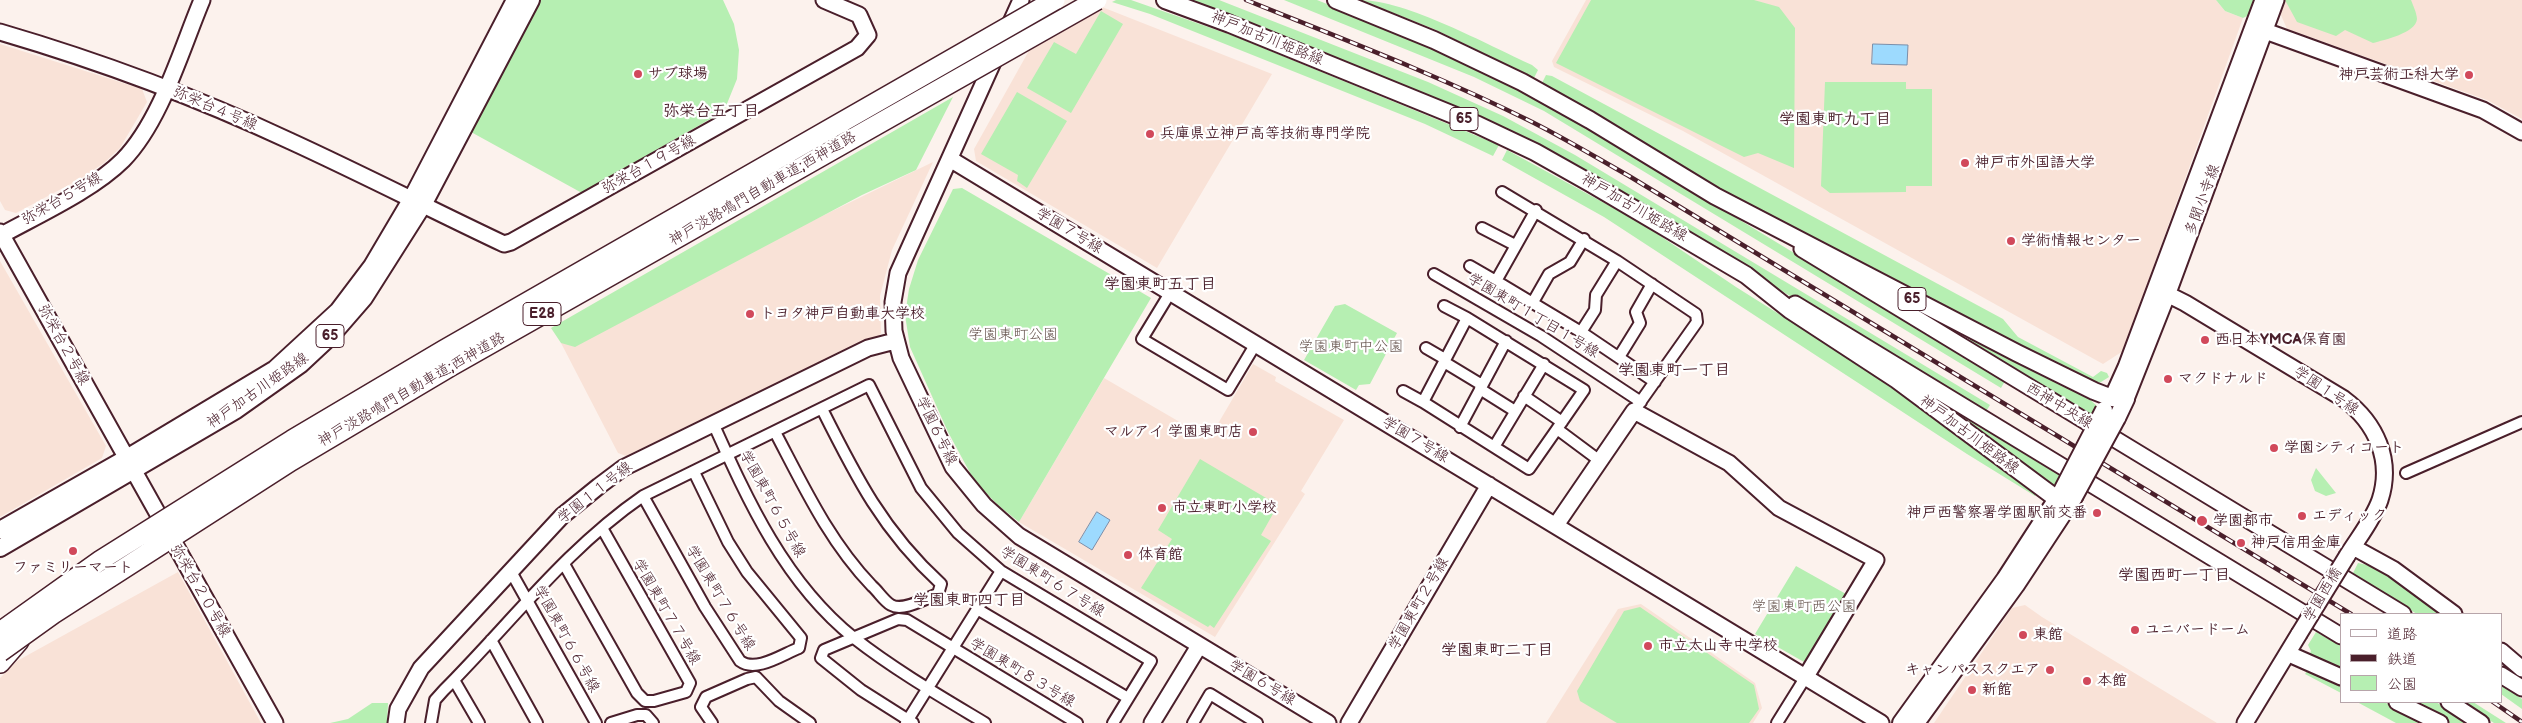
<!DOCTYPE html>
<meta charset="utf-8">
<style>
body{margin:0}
#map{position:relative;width:2522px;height:723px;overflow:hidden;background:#fcf2ed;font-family:"Balsamiq Sans","Klee One",sans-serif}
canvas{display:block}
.legend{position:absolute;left:2340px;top:613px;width:162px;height:90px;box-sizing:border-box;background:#fff;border:1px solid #b7a5aa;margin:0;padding:6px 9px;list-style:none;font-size:15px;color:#4a1f2b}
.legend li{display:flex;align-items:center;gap:10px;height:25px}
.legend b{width:25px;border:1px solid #b7a5aa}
</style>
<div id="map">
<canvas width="2522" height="723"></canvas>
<ul class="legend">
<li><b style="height:6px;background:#fff"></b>道路</li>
<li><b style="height:6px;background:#4a1f2b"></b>鉄道</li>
<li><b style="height:14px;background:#b6efb2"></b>公園</li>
</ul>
</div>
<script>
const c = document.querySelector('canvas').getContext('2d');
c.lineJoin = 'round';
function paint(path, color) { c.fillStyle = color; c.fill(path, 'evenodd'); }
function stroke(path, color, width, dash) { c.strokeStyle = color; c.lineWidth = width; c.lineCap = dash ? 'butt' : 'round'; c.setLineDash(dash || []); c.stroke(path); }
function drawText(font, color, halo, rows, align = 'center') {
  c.font = font + ' "Balsamiq Sans","Klee One",sans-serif'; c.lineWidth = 4.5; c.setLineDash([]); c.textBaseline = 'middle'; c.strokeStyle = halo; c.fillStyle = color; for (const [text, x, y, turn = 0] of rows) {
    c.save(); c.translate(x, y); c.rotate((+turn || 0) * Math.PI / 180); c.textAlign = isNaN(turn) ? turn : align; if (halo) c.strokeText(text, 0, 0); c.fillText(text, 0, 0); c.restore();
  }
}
paint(new Path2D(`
 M1586 0H2216L2225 11 2243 18 2123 351 2103 364 1683 131 1554 67 1552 61Z
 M2280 0H2522V119L2487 100 2287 29 2277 6Z
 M1102 7 1272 74 1157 268 976 161 974 149 1031 47Z
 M0 44 142 89 147 102 120 148 104 163 80 179 16 213 5 210 0 201Z
 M933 162 892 250 880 296 881 333 878 338 770 386 626 456 618 453 561 343Z
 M0 261 106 446 102 458 0 517Z
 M1253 364 1276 377 1275 381 1344 420 1301 491 1305 494 1215 637 1019 522 1104 378 1209 439Z
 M178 572 261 723H0V678L17 661Z
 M1641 604 1755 683 1762 708 1753 723H1546L1618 609Z
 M2025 605 2042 617 2217 723H1934L2012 608Z`), '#f9e2d7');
paint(new Path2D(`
 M539 0H723L734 24 739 50 737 79 724 111 582 193 471 132Z
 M1116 0H1131L1234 36 1499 145 1493 156 1425 124 1150 14 1112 2Z
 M1189 0H1219L1428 82 1503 116 1575 155 1990 405 1985 413 1570 164 1421 95Z
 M1284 0H1317L1436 48 1552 106 2005 381 2001 388 1544 111 1474 77Z
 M1360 0C1406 0 1488 45 1532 65L1538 70 1534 78 1434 29Z
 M1591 0H1754L1779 7 1795 28 1794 168 1758 153 1744 157 1556 63Z
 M2216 0H2256L2251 14 2243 18 2225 11Z
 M2285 0H2411C2413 5 2417 14 2417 19 2416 33 2384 40 2373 43L2345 30 2336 36 2297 22Z
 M1101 11 1123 24 1071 113 1027 88 1054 42 1076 54Z
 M1546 75 1552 76 2003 319 2018 337 2093 377 2101 371 2107 373 2109 377 2101 382 2091 384 1775 222 1542 83Z
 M1825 82H1906V89H1932V186H1906V192L1830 193 1821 186Z
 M1017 92 1067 121 1027 188 1017 181 1018 175 981 154Z
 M953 97 916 170 862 195 575 347 561 343 551 328Z
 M1507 150 1641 223 1736 287 1860 365 2038 492 2035 496 1967 454 1604 217 1502 160Z
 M962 188 1151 298 1019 522 999 506 975 482 948 432 910 347 905 315 909 289 918 260 953 189Z
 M1345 304 1397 333 1370 384 1359 385 1356 390 1304 360 1335 306Z
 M1977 339 2083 393 2097 406 2090 418 1966 340Z
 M1928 395 2060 474 2055 485 2046 482Z
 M1200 459 1278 505 1261 535 1271 541 1214 628 1210 625 1208 627 1141 588 1172 539 1158 530Z
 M2316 468 2336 493 2326 496 2315 491 2311 480Z
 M2358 563C2390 568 2419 596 2445 614H2417L2352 575Z
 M1796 566 1846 594 1804 662 1755 634Z
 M1640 607 1754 685 1759 709 1749 723H1617L1580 701 1577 691 1624 611Z
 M2316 632 2341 646V671L2308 657 2311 651 2308 645Z
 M2307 671 2341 687V693L2305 674Z
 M2501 683 2522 699V709L2501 694Z
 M2357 702H2384L2426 723H2396Z
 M2409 702H2436L2469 723H2450Z
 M2460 702H2473L2506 723H2494Z
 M372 703H388L387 723H330L348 719Z`), '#b6efb2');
const water = new Path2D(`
 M1873 44 1908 45 1907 65 1872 64Z
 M1097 512 1110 520 1092 550 1079 542Z`);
paint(water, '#9ddafe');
stroke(water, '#7c8faa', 1);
const street = new Path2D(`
 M1502 192 1617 261 1696 314 1697 322 1634 411
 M1536 210 1496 281 1581 332 1655 382
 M1482 228 1515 245
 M1470 266 1496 281
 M1434 274 1541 336 1641 402
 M1170 293 1142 339 1228 390 1255 345
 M1533 302 1549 274 1570 262 1584 239
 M1444 306 1467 318
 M1581 332 1595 310 1596 295 1617 261
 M1426 348 1445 359
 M1619 357 1640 323 1636 312 1652 284
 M1444 362 1482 385
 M1480 389 1515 411
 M1403 391 1423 402
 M1524 396 1562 422
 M713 423C748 501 785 583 854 638 895 670 940 696 985 723
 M1460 427 1506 341
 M1557 429 1529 469 1423 402 1467 318 1584 390 1557 429 1600 461
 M775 432C804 487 829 541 872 586 878 591 884 601 891 605 903 612 926 598 938 594L941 584C883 531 856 477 822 409
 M1494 447 1544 364
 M2406 473 2522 422
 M643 496 705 607 740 661C756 673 783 654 799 648L801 638 747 572 728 542 694 472
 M564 564 637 693 645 701H654L686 692 690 683 602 528
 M510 570 596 723
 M977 609 1128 698
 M491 640 537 723
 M454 680 479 723
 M431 723 435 700 444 690C509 625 566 549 643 496L869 385 921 488 958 533 1001 571 1151 661 1113 723
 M611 723 637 715H646L653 723
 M712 723 701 707 706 697 747 679 756 677 779 701 810 723
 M906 723 1001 571
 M913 723 861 690 821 658 824 650 898 619 907 620 1077 723
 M1193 723 1210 694 1257 723
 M1777 723 1805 678`);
const secondary = new Path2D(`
 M1021 0 898 273 893 302 894 331 901 358 953 467 984 505 1019 536 1328 723
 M2257 28 2483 110 2522 132
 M0 32C99 61 196 97 290 141 362 174 432 210 504 244L511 242 857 48 868 35 859 15 824 0
 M950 159 1881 723
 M0 232 275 723
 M0 236C38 215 93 190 123 160 161 121 181 50 202 0
 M1802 249 2403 614
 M2161 291 2185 303 2344 399C2376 423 2393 460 2380 500 2373 520 2358 538 2347 556
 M1795 304 2341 636
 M2112 398 2126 367 2263 0
 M2126 399 2168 293 2276 0
 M1556 525 1634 411 1729 463 1779 508 1876 560 1805 678
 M2353 547 2393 569 2454 614
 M2501 651 2522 669
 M2289 654 2341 677
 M2501 675 2522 688
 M2397 702 2440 723
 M2449 702 2481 723
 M396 723 398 709 421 668 562 516 599 486 623 468 868 348 895 341
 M1152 723 1199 646
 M1349 723 1489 485
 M2245 723 2299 634`);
const primary = new Path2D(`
 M1165 0 1230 24 1478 125 1535 152 1590 183 1746 275 1790 310 1897 380 2057 499
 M1336 0 1434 40 1522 82 1590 120 1715 196 2017 353 2094 391 2112 398 2126 399 2117 418
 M0 530 125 459 275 369 338 311 372 266 411 200 515 0
 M0 548 236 410 301 364 331 336 364 298 423 205 531 0
 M1901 723 2005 579 2062 491
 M1916 723 2016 585 2074 497`);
const highway = new Path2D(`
 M0 663 19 641`);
stroke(street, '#4a1f2b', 14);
stroke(secondary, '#4a1f2b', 19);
stroke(primary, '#4a1f2b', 20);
stroke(highway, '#4a1f2b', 22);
stroke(street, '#fff', 10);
stroke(secondary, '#fff', 15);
stroke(primary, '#fff', 16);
stroke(highway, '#fff', 19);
const rail = new Path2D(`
 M1246 0C1340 38 1435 74 1526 119 1561 136 1595 157 1629 176L2351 614
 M2493 702 2522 722`);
stroke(rail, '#4a1f2b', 4.5);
stroke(rail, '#fff', 2.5, [8]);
const secondaryBridge = new Path2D(`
 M2299 634 2347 556`);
const primaryBridge = new Path2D(`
 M2063 489 2104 410
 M2074 497 2117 418`);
const highwayBridge = new Path2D(`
 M0 632 101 560 292 440 444 350 1055 0
 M0 652 53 614 291 461 451 366 1097 0`);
stroke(secondaryBridge, '#4a1f2b', 19, []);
stroke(primaryBridge, '#4a1f2b', 20, []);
stroke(highwayBridge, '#4a1f2b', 22, []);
stroke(secondaryBridge, '#fff', 15);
stroke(primaryBridge, '#fff', 16);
stroke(highwayBridge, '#fff', 19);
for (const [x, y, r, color] of [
 [638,74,5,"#d1495b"],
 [2469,75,5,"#d1495b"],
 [1150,134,5,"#d1495b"],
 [1965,163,5,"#d1495b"],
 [2011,241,5,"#d1495b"],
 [750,314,5,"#d1495b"],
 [2205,340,5,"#d1495b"],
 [2168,379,5,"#d1495b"],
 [1253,432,5,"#d1495b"],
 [2274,448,5,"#d1495b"],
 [1162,508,5,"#d1495b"],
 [2097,513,5,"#d1495b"],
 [2302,516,5,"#d1495b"],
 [2202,521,6,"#d1495b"],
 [2241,543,5,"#d1495b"],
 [73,551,5,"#d1495b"],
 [1128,555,5,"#d1495b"],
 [2135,630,5,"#d1495b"],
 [2023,635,5,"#d1495b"],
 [1648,646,5,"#d1495b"],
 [2050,670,5,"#d1495b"],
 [2087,681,5,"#d1495b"],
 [1972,690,5,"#d1495b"]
]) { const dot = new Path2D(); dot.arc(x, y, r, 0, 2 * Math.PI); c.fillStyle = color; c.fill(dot); stroke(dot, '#fff', 2); }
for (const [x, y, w] of [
 [1464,119,28],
 [1912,299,28],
 [542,314,38],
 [330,336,28]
]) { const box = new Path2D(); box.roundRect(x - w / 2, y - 11.5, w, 23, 4); c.fillStyle = '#fff'; c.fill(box); stroke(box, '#4a1f2b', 1); }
drawText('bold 14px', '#4a1f2b', null, [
 ["65",1464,119],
 ["65",1912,299],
 ["E28",542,314],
 ["65",330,336]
]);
drawText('15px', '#4a1f2b', '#fff', [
 ["神戸加古川姫路線",1267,39,22],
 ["弥栄台４号線",215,109,23],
 ["弥栄台１９号線",649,165,-29],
 ["神戸淡路鳴門自動車道;西神道路",763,189,-30],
 ["弥栄台５号線",62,199,-30],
 ["多聞小寺線",2203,200,-70],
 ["神戸加古川姫路線",1634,208,30],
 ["学園７号線",1069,231,31],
 ["学園東町１丁目１号線",1533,316,31],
 ["弥栄台２号線",63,345,61],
 ["神戸淡路鳴門自動車道;西神道路",412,390,-30],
 ["神戸加古川姫路線",258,391,-35],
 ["学園１号線",2326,391,34],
 ["西神中央線",2059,406,31],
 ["学園６号線",936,431,64],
 ["神戸加古川姫路線",1969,435,37],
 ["学園７号線",1415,440,31],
 ["学園１１号線",595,493,-38],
 ["学園東町６５号線",772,504,61],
 ["学園東町６７号線",1052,582,32],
 ["弥栄台２０号線",200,591,60],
 ["学園西橋",2323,595,-59],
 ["学園東町７６号線",720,598,59],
 ["学園東町２号線",1419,604,-60],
 ["学園東町７７号線",666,612,60],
 ["学園東町６６号線",566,639,61],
 ["学園東町８３号線",1022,673,31],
 ["学園６号線",1262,683,31]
]);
drawText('bold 15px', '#4a1f2b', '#fff', [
 ["サブ球場",648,74],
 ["神戸芸術工科大学",2459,75,"right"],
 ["兵庫県立神戸高等技術専門学院",1160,134],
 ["神戸市外国語大学",1975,163],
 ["学術情報センター",2021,241],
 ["トヨタ神戸自動車大学校",760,314],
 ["西日本YMCA保育園",2215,340],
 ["マクドナルド",2178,379],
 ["マルアイ 学園東町店",1243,432,"right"],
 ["学園シティコート",2284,448],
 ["市立東町小学校",1172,508],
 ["神戸西警察署学園駅前交番",2087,513,"right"],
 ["エディック",2312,516],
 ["学園都市",2213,521],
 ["神戸信用金庫",2251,543],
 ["体育館",1138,555],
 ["ファミリーマート",73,568,"center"],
 ["ユニバードーム",2145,630],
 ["東館",2033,635],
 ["市立太山寺中学校",1658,646],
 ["キャンパススクエア",2040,670,"right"],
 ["本館",2097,681],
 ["新館",1982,690]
], 'left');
drawText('15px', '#65534d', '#fff', [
 ["学園東町公園",1013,335],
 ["学園東町中公園",1351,347],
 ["学園東町西公園",1804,607]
]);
drawText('bold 16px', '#4a1f2b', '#fff', [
 ["弥栄台五丁目",711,112],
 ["学園東町九丁目",1835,120],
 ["学園東町五丁目",1160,285],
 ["学園東町一丁目",1674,371],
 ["学園西町一丁目",2174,576],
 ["学園東町四丁目",969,601],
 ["学園東町二丁目",1497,651]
]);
</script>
